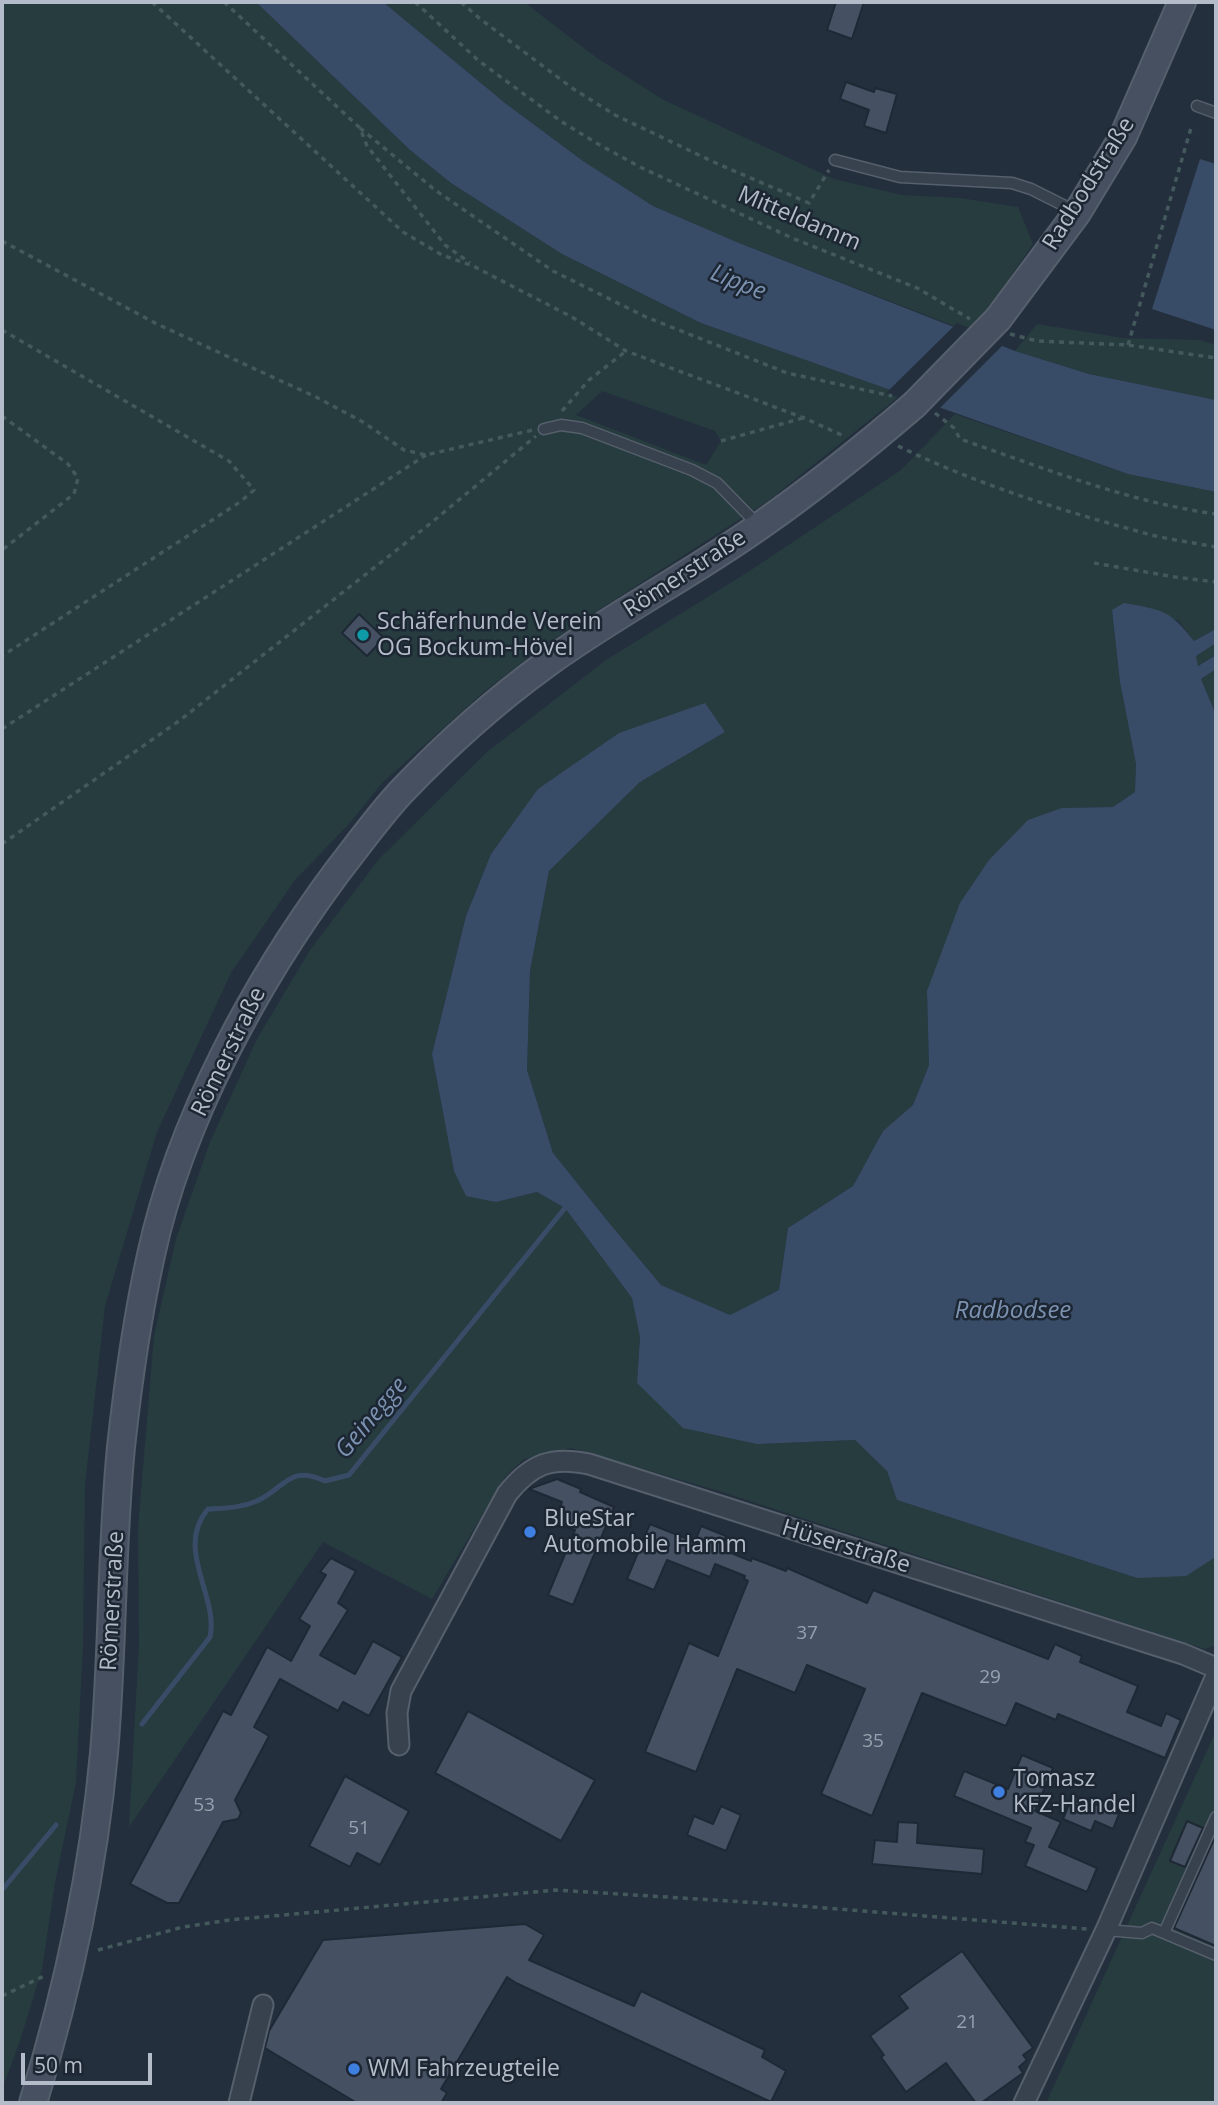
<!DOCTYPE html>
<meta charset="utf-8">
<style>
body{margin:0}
#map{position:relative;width:1218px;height:2105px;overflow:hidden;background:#242f3e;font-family:"Open Sans",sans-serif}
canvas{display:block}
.frame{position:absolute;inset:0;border:4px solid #b4bcc9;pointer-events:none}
.scale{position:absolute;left:21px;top:2053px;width:131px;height:32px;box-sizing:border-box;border:4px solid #b4bcc9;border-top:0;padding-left:9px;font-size:21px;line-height:24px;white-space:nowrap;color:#b4bcc9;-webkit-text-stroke:5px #1d2633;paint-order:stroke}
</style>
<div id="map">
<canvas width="1218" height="2105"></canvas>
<div class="frame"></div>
<div class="scale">50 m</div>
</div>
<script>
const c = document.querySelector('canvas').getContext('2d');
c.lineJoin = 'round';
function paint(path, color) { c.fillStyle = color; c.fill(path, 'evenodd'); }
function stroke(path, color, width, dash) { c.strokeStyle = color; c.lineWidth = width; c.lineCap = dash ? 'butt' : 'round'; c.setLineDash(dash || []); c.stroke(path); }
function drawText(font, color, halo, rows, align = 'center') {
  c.font = font + ' "Open Sans",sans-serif'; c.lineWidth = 5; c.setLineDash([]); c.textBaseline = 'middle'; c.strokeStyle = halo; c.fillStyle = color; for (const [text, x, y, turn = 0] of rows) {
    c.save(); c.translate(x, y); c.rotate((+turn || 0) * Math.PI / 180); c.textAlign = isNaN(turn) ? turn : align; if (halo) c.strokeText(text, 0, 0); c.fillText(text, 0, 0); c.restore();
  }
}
paint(new Path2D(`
 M2 2H256L410 150 451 183 562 254 701 323 902 394 768 501 546 644 486 690 382 783 349 824 295 880 231 973 157 1132 105 1306 85 1485 83 1645 76 1782 55 1883 42 1969 20 2041 2 2089ZM602 391 715 431 721 441 706 465 576 415Z
 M383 2H524L597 58 664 100 834 179 902 195 960 198 1018 207 1033 244 995 299 967 331 739 243 653 206 583 161 505 103Z
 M1037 324 1123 338 1200 340 1216 345V400L1089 374 1015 351Z
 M955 414 1128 474 1216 492V629L1194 641 1178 620 1112 611 1120 682 1136 764 1135 792 1113 807 1062 808 927 991 929 1065 913 1105 883 1131 853 1186 788 1228 779 1290 730 1315 661 1285 610 1224 553 1153 527 1070 530 971 549 871 640 782 725 732 619 733 538 790 491 854 466 916 432 1054 454 1171 496 1202 537 1192 565 1208 632 1298 640 1336 637 1383 757 1444 855 1440 887 1471 897 1500 1137 1578 1214 1558 1216 1554V1645L1205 1649 719 1491 571 1448 524 1459 505 1477 432 1599 323 1542 129 1827 139 1643 138 1528 154 1336 176 1239 210 1142 257 1039 310 950 379 859 487 752 606 660 748 572 901 470Z
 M1216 643V655L1197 666 1196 656Z
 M1216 669V715L1201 679Z
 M1216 1731V2103H1046Z`), '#263c3f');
paint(new Path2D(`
 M256 2H383L505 103 583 161 653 206 739 243 1015 351 1089 374 1216 400V492L1128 474 701 323 562 254 451 183 410 150Z
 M1200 159 1216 164V330L1152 309Z
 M1124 603C1162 610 1169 609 1194 641L1216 629V643L1196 656 1198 666 1216 655V669L1201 679 1216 715V1554L1214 1558 1186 1576 1137 1578 897 1500 887 1471 855 1440 757 1444 683 1428 637 1383 640 1337 632 1298 565 1208 537 1192 496 1202 466 1196 454 1171 432 1054 466 916 491 854 538 789 619 733 705 703 725 732 640 782 549 871 530 971 527 1070 553 1153 610 1224 661 1285 730 1315 779 1290 788 1228 853 1186 883 1131 913 1105 929 1065 927 991 960 903 989 860 1028 820 1062 808 1113 807 1135 792 1136 764 1120 682 1112 610Z`), '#394c67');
paint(new Path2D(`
 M957 323 1005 343 937 411 886 393Z`), '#242f3e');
stroke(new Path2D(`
 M142 1724 210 1637C219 1596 174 1549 208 1509 225 1508 241 1508 257 1501 285 1488 290 1464 325 1481L349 1475 565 1208
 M2 1890 56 1825`), '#394c67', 5);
const building = new Path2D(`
 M836 2H864L852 39 827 30Z
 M846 82 874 92 875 88 897 94 886 133 864 126 869 110 840 99Z
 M359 614 384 638 367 656 342 633Z
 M557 1479 581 1489 580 1492 614 1507 573 1605 548 1595 575 1530 554 1523 562 1502 529 1489Z
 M650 1524 695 1542 701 1526 726 1536 721 1549 751 1561 752 1558 786 1571 787 1568 867 1603 873 1590 1048 1659 1055 1644 1082 1656 1080 1662 1138 1686 1127 1712 1161 1726 1166 1713 1181 1720 1165 1758 1058 1714 1056 1720 1016 1703 1006 1726 922 1693 872 1816 821 1794 865 1689 807 1665 795 1693 737 1669 696 1772 645 1752 689 1643 718 1656 748 1581 744 1579 745 1576 715 1564 710 1577 667 1560 654 1590 627 1579Z
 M331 1558 356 1571 338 1603 348 1610 320 1655 355 1674 373 1641 402 1657 369 1716 343 1702 338 1711 280 1679 254 1727 269 1736 235 1800 241 1813 238 1819 223 1822 179 1903H167L130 1884 223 1711 231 1715 267 1647 291 1661 310 1626 299 1619 326 1575 320 1572Z
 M468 1711 595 1780 561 1841 435 1773Z
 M1022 1755 1053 1768 1035 1811 1061 1822 1049 1847 1097 1868 1087 1892 1025 1866 1034 1845 1025 1842 1031 1828 954 1796 964 1771 1008 1789Z
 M345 1776 409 1811 380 1865 357 1853 350 1867 309 1846Z
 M1073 1795 1119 1814 1113 1829 1095 1821 1091 1831 1063 1819Z
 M721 1806 741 1815 726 1851 687 1835 694 1816 713 1824Z
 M1187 1821 1203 1828 1185 1867 1170 1861Z
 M898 1822 918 1823 917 1843 984 1849 982 1874 872 1864 875 1840 897 1842Z
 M1216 1835V1946L1174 1928Z
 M525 1924 544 1935 529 1960 634 2006 641 1991 765 2050 762 2057 786 2071 771 2102 516 1983 507 1977 441 2089 447 2093 441 2103H357L265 2048 269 2031 323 1940Z
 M962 1951 1033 2048 1023 2055 1027 2060 1019 2067 1023 2073 981 2103H976L946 2063 906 2092 881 2057 884 2055 870 2036 908 2008 899 1996Z`);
paint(building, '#455162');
stroke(building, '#1f2835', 2);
const service = new Path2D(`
 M1197 106 1216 113
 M835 160 900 177 1012 183 1031 189 1075 211
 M544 429 561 425 582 428 692 470 717 483 759 526
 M1106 1930 1142 1933 1152 1928 1216 1955
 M1164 1933 1216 1817`);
const minor = new Path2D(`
 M399 1745 397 1713 401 1691 507 1494C531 1464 551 1456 589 1464L1183 1654 1216 1668
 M239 2103 263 2005
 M1024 2103 1106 1930 1216 1676`);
const secondary = new Path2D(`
 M998 319 1077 213 1123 137 1182 2
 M33 2103C68 1989 93 1873 104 1753 113 1652 111 1549 121 1447 128 1383 137 1318 151 1255 180 1121 256 981 337 872 358 845 378 817 401 792 445 746 495 701 546 664 615 614 692 574 761 525 814 488 865 447 914 405`);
stroke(service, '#565f6c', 13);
stroke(minor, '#565f6c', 23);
stroke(secondary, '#565f6c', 30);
stroke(new Path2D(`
 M152 2 403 232 442 255 473 266 572 317 626 351 804 418 844 436
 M224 2 360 128 367 146 445 245 470 263
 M415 2 479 61 562 122 598 144 640 167 792 238 917 288 970 319
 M461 2 479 18 572 88 615 115 718 164 809 203 829 170
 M360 128 435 190 553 271 646 317 787 373 892 396
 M2 241 157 324 316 397 363 422 404 450 426 455 533 430
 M2 330 229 461 254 490 240 502 2 656
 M1010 334 1037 341 1128 345 1216 358
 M1128 345 1191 128
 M562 411 589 380 626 351
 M935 413 954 428 960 439C1044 468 1128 502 1216 514
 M2 416 68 464 78 478 74 494 2 550
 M721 441 803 418
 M898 446C974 483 1056 509 1137 531 1163 539 1190 542 1216 547
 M1094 563 1175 577 1216 582
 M2 729 426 455
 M2 844 179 721 431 523 536 436
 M98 1950 183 1927 229 1920 556 1890 776 1904 1087 1929
 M2 1996 44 1976`), '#44595c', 3.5, [5, 5]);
stroke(service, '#38414e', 10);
stroke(minor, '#38414e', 19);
stroke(secondary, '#465061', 26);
const secondaryBridge = new Path2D(`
 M914 405 998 319`);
stroke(secondaryBridge, '#565f6c', 30, []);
stroke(secondaryBridge, '#465061', 26);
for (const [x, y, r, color] of [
 [363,635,7,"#0f9aa8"],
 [530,1532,7,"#3f7fe0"],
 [999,1792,7,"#3f7fe0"],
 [354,2069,7,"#3f7fe0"]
]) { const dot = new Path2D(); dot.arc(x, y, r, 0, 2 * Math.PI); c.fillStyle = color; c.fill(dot); stroke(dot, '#1d2633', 2.5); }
drawText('19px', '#98a1af', null, [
 ["37",807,1634],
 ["29",990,1678],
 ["35",873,1742],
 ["53",204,1806],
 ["51",359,1829],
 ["21",967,2023]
]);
drawText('23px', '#b4bcc9', '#1d2633', [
 ["Radbodstraße",1089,184,-58],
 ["Mitteldamm",799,219,23],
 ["Römerstraße",685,574,-33],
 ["Römerstraße",229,1052,-64],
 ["Hüserstraße",846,1547,17],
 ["Römerstraße",113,1601,-87]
]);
drawText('23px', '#b4bcc9', '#1d2633', [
 ["Schäferhunde Verein",377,622],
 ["OG Bockum-Hövel",377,648],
 ["BlueStar",544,1519],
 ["Automobile Hamm",544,1545],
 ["Tomasz",1013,1779],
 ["KFZ-Handel",1013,1805],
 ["WM Fahrzeugteile",368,2069]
], 'left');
drawText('italic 24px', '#7c92b1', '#1d2633', [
 ["Lippe",738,283,22],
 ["Radbodsee",1013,1311],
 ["Geinegge",372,1418,-50]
]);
</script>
